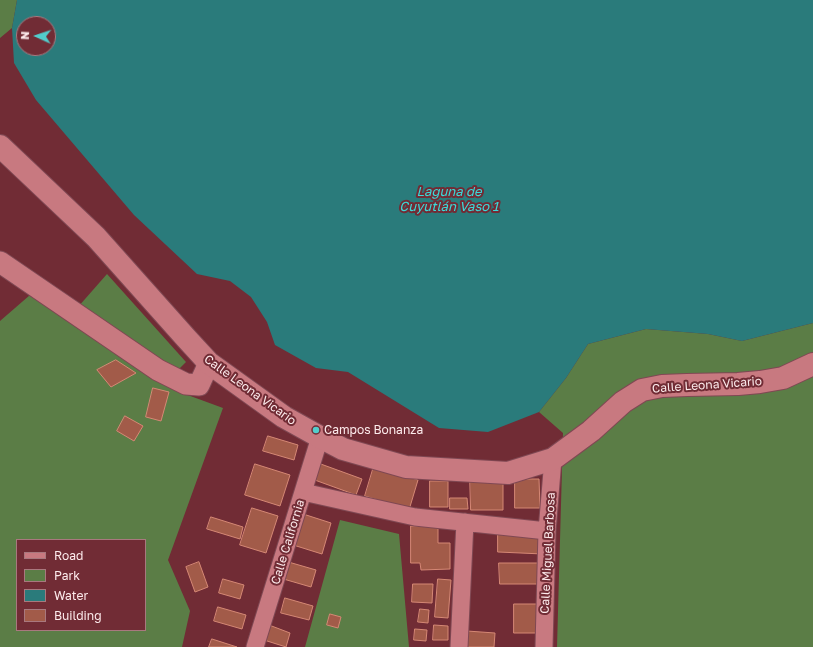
<!DOCTYPE html>
<meta charset="utf-8">
<style>
body{margin:0}
#map{position:relative;width:813px;height:647px;overflow:hidden;background:#712c35;font-family:"Golos Text",sans-serif}
canvas{display:block}
.legend{position:absolute;left:16px;top:539px;width:130px;height:92px;box-sizing:border-box;background:#712c35;border:1px solid #a9787e;margin:0;padding:5px 7px;list-style:none;font-size:12px;color:#fdebec}
.legend li{display:flex;align-items:center;gap:8px;height:20px}
.legend b{width:20px;border:1px solid #a9787e}
.north{position:absolute;left:16px;top:16px;width:40px;height:40px;box-sizing:border-box;background:#712c35;border:1px solid #a9787e;border-radius:50%;rotate:273deg;font-size:11px;font-weight:700;line-height:16px;text-align:center;color:#fdebec}
.north::after{content:'';display:block;margin:auto;width:14px;height:18px;background:#52cdcc;clip-path:polygon(50% 0,100% 100%,50% 72%,0 100%)}
</style>
<div id="map">
<canvas width="813" height="647"></canvas>
<ul class="legend">
<li><b style="height:5px;background:#c87980"></b>Road</li>
<li><b style="height:11px;background:#5b7d46"></b>Park</li>
<li><b style="height:11px;background:#2a7b7b"></b>Water</li>
<li><b style="height:11px;background:#a25b49"></b>Building</li>
</ul>
<div class="north">N</div>
</div>
<script>
const c = document.querySelector('canvas').getContext('2d');
c.lineJoin = 'round';
function paint(path, color) { c.fillStyle = color; c.fill(path, 'evenodd'); }
function stroke(path, color, width, dash) { c.strokeStyle = color; c.lineWidth = width; c.lineCap = dash ? 'butt' : 'round'; c.setLineDash(dash || []); c.stroke(path); }
function drawText(font, color, halo, rows, align = 'center') {
  c.font = font + ' "Golos Text",sans-serif'; c.lineWidth = 4; c.setLineDash([]); c.textBaseline = 'middle'; c.strokeStyle = halo; c.fillStyle = color; for (const [text, x, y, turn = 0] of rows) {
    c.save(); c.translate(x, y); c.rotate((+turn || 0) * Math.PI / 180); c.textAlign = isNaN(turn) ? turn : align; if (halo) c.strokeText(text, 0, 0); c.fillText(text, 0, 0); c.restore();
  }
}
paint(new Path2D(`
 M0 0H17L12 28 0 38Z
 M107 274 186 362 178 370 153 356 78 307Z
 M30 295 77 328 185 394 223 408 168 560 190 611 182 647H0V321ZM17 540H145V630H17Z
 M813 323V647H557L563 433 539 412 566 378 588 344 646 329 708 334 742 341Z
 M340 520 399 534 409 647H305Z`), '#5b7d46');
paint(new Path2D(`
 M17 0H813V323L742 341 708 334 646 329 588 344 566 378 539 412 488 432 439 428 348 372 316 368 275 345 267 322 251 297 230 281 197 274 134 215 36 100 14 63 12 28ZM24 24H48V48H24Z`), '#2a7b7b');
const building = new Path2D(`
 M116 360 136 373 111 387 97 370Z
 M153 388 169 392 161 421 146 417Z
 M125 416 143 426 134 441 117 431Z
 M268 436 298 445 294 460 263 451Z
 M318 463 362 479 356 495 312 479Z
 M255 464 290 475 280 506 245 495Z
 M374 466 418 480 409 510 365 496Z
 M470 476H503V510H471Z
 M515 479H539L540 508H515Z
 M430 481H448V507H430Z
 M450 498H467L468 509H450Z
 M252 508 278 516 266 553 240 545Z
 M300 513 331 523 322 554 290 544Z
 M211 517 243 527 240 539 207 529Z
 M411 526H438V543H450V569L421 570 420 563H411Z
 M498 534 543 536V554L498 552Z
 M285 561 316 570 311 587 280 578Z
 M199 562 208 587 195 592 186 567Z
 M499 563H545V584H500Z
 M223 579 244 585 240 599 219 593Z
 M438 579 451 580 448 618 435 617Z
 M413 584H433L432 603 412 602Z
 M285 598 313 606 309 620 281 613Z
 M514 604H544V633H514Z
 M218 607 246 615 242 629 214 621Z
 M420 609 429 610 428 623 418 622Z
 M330 614 341 617 338 628 327 625Z
 M269 625 290 633 286 647 264 640Z
 M434 625 448 626V640H433Z
 M415 629 427 630 426 641 414 640Z
 M467 631 495 633 494 647H466Z
 M212 639 237 647H209Z`);
paint(building, '#a25b49');
stroke(building, '#d58875', 1);
const minor = new Path2D(`
 M303 492 415 517 547 531
 M255 647 320 437
 M459 647 465 522
 M544 647 547 531 553 459`);
const tertiary = new Path2D(`
 M0 262 158 370 186 384 199 385 209 363`);
const secondary = new Path2D(`
 M0 146 96 237 186 338 209 363 284 417 320 437 343 449 406 467 508 473 553 459 591 431 623 402 642 390 662 386 687 385 738 384 760 382 783 378 813 364`);
stroke(minor, '#7f4853', 19);
stroke(tertiary, '#7f4853', 23);
stroke(secondary, '#7f4853', 24);
stroke(minor, '#c87980', 17);
stroke(tertiary, '#c87980', 21);
stroke(secondary, '#c87980', 22);
for (const [x, y, r, color] of [
 [316,430,4,"#52cdcc"]
]) { const dot = new Path2D(); dot.arc(x, y, r, 0, 2 * Math.PI); c.fillStyle = color; c.fill(dot); stroke(dot, '#712c35', 1.5); }
drawText('12px', '#fdebec', '#712c35', [
 ["Calle Leona Vicario",707,385,-4],
 ["Calle Leona Vicario",250,390,36],
 ["Calle California",288,542,-73],
 ["Calle Miguel Barbosa",548,553,-87]
]);
drawText('12px', '#fdebec', '#712c35', [
 ["Campos Bonanza",324,430]
], 'left');
drawText('italic 13px', '#3bdad9', '#712c35', [
 ["Laguna de",449,192],
 ["Cuyutlán Vaso 1",449,207]
]);
</script>
